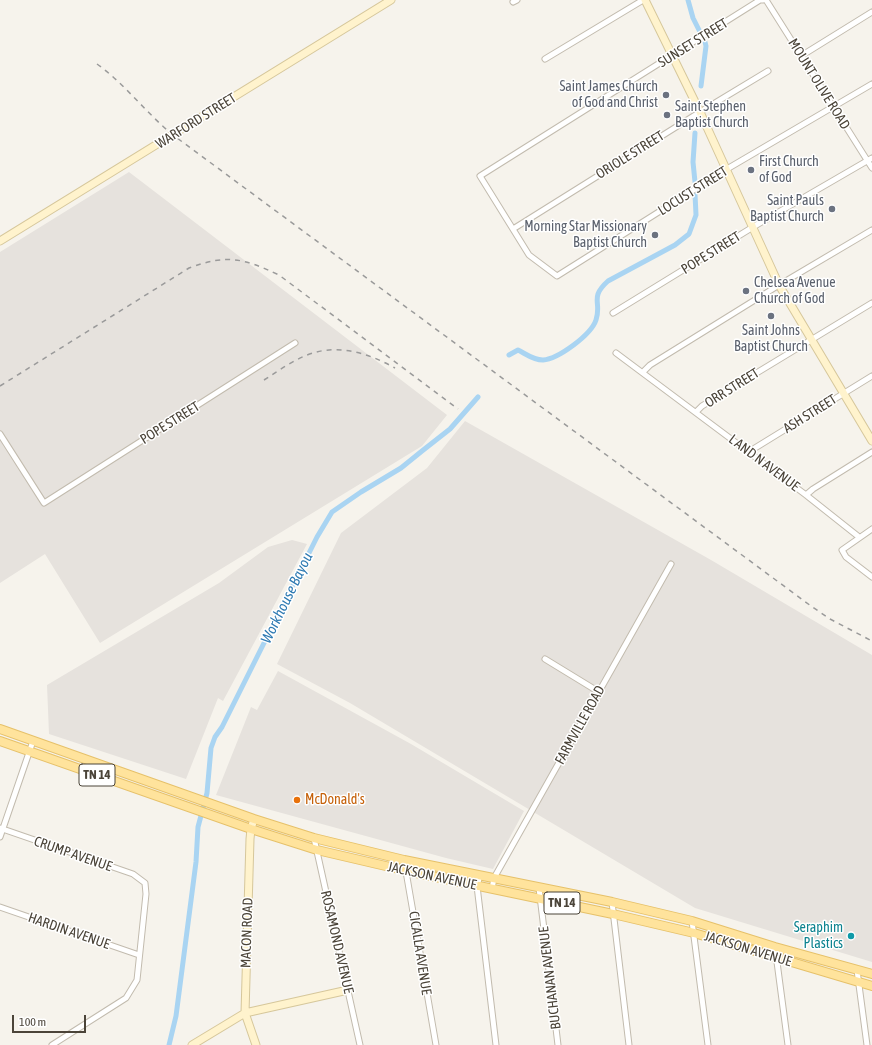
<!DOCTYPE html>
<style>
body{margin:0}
#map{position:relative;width:872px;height:1045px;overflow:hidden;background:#f6f3ec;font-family:"Asap Condensed",sans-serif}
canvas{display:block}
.scale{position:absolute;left:12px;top:1015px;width:74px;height:18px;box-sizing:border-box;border:2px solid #4b4439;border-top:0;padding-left:5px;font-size:12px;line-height:14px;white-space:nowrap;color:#4b4439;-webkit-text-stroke:3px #fff;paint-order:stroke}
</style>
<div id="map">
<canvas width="872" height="1045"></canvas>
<div class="scale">100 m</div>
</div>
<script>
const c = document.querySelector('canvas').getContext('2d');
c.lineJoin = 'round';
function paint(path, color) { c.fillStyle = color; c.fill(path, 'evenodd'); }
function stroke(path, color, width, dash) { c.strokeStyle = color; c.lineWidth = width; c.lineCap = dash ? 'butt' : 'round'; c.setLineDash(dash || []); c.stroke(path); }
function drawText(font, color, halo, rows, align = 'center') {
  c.font = font + ' "Asap Condensed",sans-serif'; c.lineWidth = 3; c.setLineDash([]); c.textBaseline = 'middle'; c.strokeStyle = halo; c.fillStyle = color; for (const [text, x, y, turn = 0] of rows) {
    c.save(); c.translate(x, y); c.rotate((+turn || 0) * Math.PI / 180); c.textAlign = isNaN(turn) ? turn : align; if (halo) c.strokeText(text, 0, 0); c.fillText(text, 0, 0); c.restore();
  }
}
paint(new Path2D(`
 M129 172 447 415 422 446 100 643 45 554 0 583V252Z
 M465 421 711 560 872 655V962L695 908 350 703 277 664 341 533 427 468Z
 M292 540 307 544 223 701 218 698 186 779 49 734 47 685 219 583 268 547Z
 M278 671 411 744 524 811 493 869 446 858 216 795 251 707 257 710Z`), '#e6e2dd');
stroke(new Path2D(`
 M688 0 693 18 700 32
 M701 86 706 46 705 42
 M695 133 693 162 695 182
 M509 355 518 350C526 354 533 360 543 360 558 359 591 335 596 320 602 302 589 298 608 281L675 245 689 234 696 215 695 194
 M169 1045 176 1016 196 862 198 827 207 793 211 748 215 737 222 727 317 537 332 512 361 492 401 468 422 451 450 429 478 397`), '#a9d4f2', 5);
const street = new Path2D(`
 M763 0H760L480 176 529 255 557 276 727 169 872 84
 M766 0 872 168
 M513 2 517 0
 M801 56 872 12
 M545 59 643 0
 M513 229 700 112 768 71
 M613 313 753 227 872 158
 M616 353 806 495 859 537
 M643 372 650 365 779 285 872 230
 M696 412 702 406 872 303
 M0 434 44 503 295 343
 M750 453 755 448 872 376
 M806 495 813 489 872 452
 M872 529 842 550 846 557 872 577
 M545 659 599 692
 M0 828 133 874 145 883 146 894 137 980 126 998 52 1045
 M0 837 33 741
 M314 838 360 1045
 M404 860 436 1045
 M480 875 477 886 496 1045
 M539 888 558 1045
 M492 889 494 878 671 564
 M612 902 629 1045
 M0 907 139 955
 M692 921 708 1045
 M775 947 788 1045
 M857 970 867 1045`);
const secondary = new Path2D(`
 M645 0 700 112 779 285 872 441
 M0 241 391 0
 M254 819 251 829 250 839 245 1013 256 1045
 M192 1045 245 1013 348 990`);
const primary = new Path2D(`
 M0 729 254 819 314 838 404 860 612 902 692 921 775 947 872 974
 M0 741 251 829 317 850 407 871 613 914 694 933 872 986`);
stroke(street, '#c2bbae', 7);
stroke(secondary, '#d6c79b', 9);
stroke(primary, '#e6c16a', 10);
stroke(street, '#fff', 5);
stroke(secondary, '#fff3cd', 7);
stroke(primary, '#ffe39c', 8);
stroke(new Path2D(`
 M97 64C125 84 146 113 173 135L811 606 830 619 872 641
 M264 380C278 371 292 361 307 355 338 343 368 353 395 368
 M0 386 189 268C227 254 243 258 279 275L458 409`), '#9a9a9a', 1.5, [5, 5]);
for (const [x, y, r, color] of [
 [666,95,4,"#6b7280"],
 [667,115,4,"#6b7280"],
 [751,170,4,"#6b7280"],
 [832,209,4,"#6b7280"],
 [655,235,4,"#6b7280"],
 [746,291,4,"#6b7280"],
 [771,316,4,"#6b7280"],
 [297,800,4,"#e8710a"],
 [851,936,4,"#0f9aa8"]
]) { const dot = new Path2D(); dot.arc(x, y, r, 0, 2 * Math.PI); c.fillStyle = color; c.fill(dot); stroke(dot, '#fff', 1.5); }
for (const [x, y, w] of [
 [97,775,36],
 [562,903,36]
]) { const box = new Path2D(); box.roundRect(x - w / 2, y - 11, w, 22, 3); c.fillStyle = '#fff'; c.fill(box); stroke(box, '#4b4439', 1); }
drawText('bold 13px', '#4b4439', null, [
 ["TN 14",97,775],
 ["TN 14",562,903]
]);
drawText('14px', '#4b4439', '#fff', [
 ["SUNSET STREET",693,43,-32],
 ["MOUNT OLIVE ROAD",819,84,58],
 ["WARFORD STREET",196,121,-32],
 ["ORIOLE STREET",630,155,-32],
 ["LOCUST STREET",693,191,-32],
 ["POPE STREET",711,253,-32],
 ["ORR STREET",732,388,-32],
 ["ASH STREET",810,414,-32],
 ["POPE STREET",170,423,-32],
 ["L AND N AVENUE",764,463,37],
 ["FARMVILLE ROAD",580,725,-61],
 ["CRUMP AVENUE",73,854,19],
 ["JACKSON AVENUE",432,876,12],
 ["HARDIN AVENUE",69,931,19],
 ["MACON ROAD",247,933,-88],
 ["ROSAMOND AVENUE",337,942,77],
 ["JACKSON AVENUE",748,949,17],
 ["CICALLA AVENUE",420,953,81],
 ["BUCHANAN AVENUE",550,978,-97]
]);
drawText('14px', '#5b616d', '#fff', [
 ["Saint James Church",658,87],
 ["of God and Christ",658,103],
 ["Saint Stephen",675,107,"left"],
 ["Baptist Church",675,123,"left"],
 ["First Church",759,162,"left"],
 ["of God",759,178,"left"],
 ["Saint Pauls",824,201],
 ["Baptist Church",824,217],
 ["Morning Star Missionary",647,227],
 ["Baptist Church",647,243],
 ["Chelsea Avenue",754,283,"left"],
 ["Church of God",754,299,"left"],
 ["Saint Johns",771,331,"center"],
 ["Baptist Church",771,347,"center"]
], 'right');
drawText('14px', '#c56008', '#fff', [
 ["McDonald's",305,800]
], 'left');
drawText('14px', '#0d838f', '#fff', [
 ["Seraphim",843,928],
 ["Plastics",843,944]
], 'right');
drawText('italic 15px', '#2e7ab2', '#fff', [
 ["Workhouse Bayou",287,598,-64]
]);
</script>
